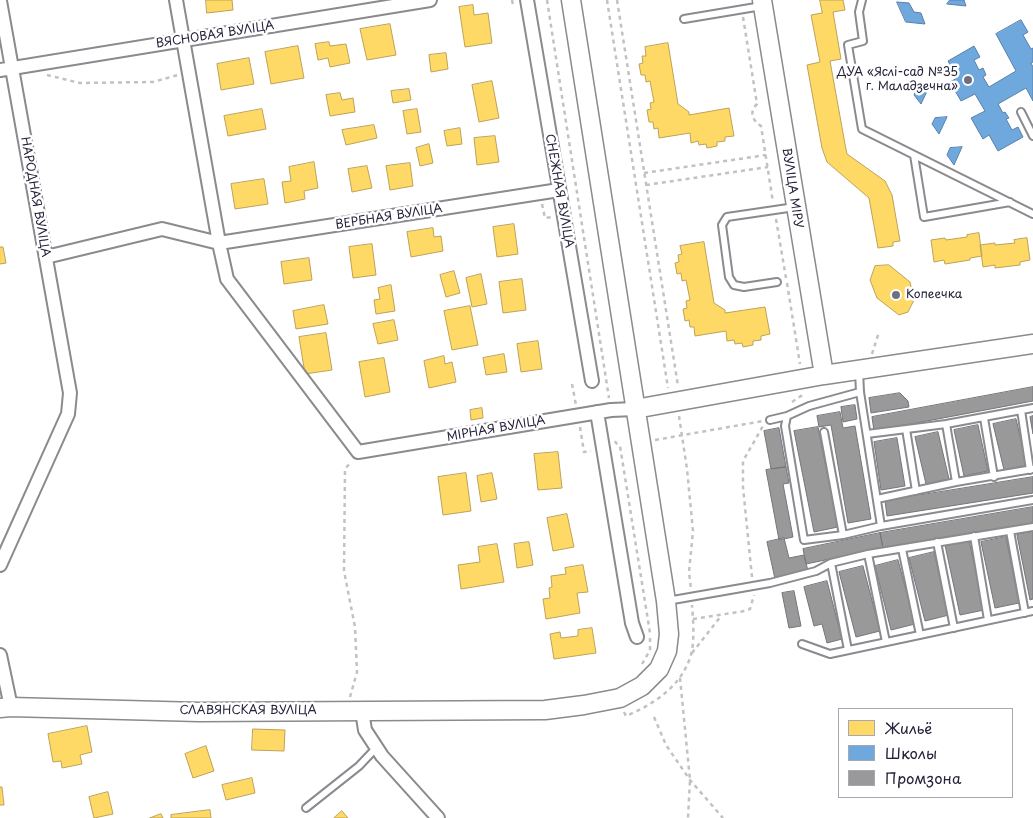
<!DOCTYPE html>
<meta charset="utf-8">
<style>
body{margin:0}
#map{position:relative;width:1033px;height:818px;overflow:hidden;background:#fff;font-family:"Playpen Sans",sans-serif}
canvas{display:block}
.legend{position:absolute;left:838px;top:708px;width:175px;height:90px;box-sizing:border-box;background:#fff;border:1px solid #a7a7b1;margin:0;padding:6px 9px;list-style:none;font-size:15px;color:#22223b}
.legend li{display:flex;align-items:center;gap:10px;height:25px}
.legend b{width:25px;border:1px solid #a7a7b1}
</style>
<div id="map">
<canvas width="1033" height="818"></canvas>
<ul class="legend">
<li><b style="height:14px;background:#ffd966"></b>Жильё</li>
<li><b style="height:14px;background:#6fa8dc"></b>Школы</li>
<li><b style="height:14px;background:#999"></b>Промзона</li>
</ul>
</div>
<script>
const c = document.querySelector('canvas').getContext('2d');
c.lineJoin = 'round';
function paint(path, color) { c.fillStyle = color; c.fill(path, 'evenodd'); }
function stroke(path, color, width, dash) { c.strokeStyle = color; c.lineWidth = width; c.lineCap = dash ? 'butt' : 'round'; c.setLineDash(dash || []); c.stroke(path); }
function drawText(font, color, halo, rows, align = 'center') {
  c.font = font + ' "Playpen Sans",sans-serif'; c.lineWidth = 5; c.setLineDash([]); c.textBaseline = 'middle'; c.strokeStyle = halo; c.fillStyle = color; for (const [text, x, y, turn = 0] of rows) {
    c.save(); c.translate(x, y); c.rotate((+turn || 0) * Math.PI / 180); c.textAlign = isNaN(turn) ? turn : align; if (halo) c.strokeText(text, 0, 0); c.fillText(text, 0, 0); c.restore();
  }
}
const homes = new Path2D(`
 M206 0H232L233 10 207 13Z
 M820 0H843L845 10 833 12 841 59 830 61 845 144 847 154 885 181 892 195 900 241 893 242V246L878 248 869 198 827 162 822 148 807 65 820 62 811 15 822 13Z
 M473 5 474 15 488 13 492 43 465 47 459 7Z
 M390 24 396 55 367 60 360 29Z
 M329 42 330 46 346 44 350 63 330 67 328 58 318 60 315 44Z
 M668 43 678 104 689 112V115L729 108 734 136 725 137V141L717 142V146L707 148 706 144 699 145 698 141 691 143 690 133 659 138 658 128 654 129 653 122H649L647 110 651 109 650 103 654 102 650 81 646 82 645 75H641L639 64 643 63 642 56H646L645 47Z
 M298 46 304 78 271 84 265 52Z
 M446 53 448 69 431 72 429 55Z
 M249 58 254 84 221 90 217 64Z
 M492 81 499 118 479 122 472 85Z
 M409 89 411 100 393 103 391 91Z
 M340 93 342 100 353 98 355 112 330 116 326 95Z
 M262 109 266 129 228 136 224 116Z
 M417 109 421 132 407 134 403 111Z
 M374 125 377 138 346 145 342 130Z
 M460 128 462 144 447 146 444 131Z
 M495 136 499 162 477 165 474 138Z
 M429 144 433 163 420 166 416 148Z
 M314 162 318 188 304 191 305 199 285 203 282 182 291 181 289 167Z
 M410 163 413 186 390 190 386 166Z
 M367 166 372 188 352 192 348 169Z
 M264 179 268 204 235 209 231 184Z
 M514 224 518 254 497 257 493 227Z
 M433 228 434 237 441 236 443 251 411 257 407 232Z
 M979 233 982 256 970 258V260L945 264 944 260 934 262 931 240 945 238 946 240 967 237V235Z
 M1027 238 1030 260 1020 262V265L995 268V265L983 267 980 245 995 243V245L1015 243 1014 240Z
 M704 242 714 303 725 310V313L765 307 770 334 761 336V340L753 341V345L743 347 742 343 735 344 734 340 727 341 726 331 695 336 694 327H690L689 320 685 321 683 309 687 308 686 301 690 300 686 280 682 281 681 273 677 274 675 263 679 262 678 255 682 254 680 246Z
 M372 244 376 275 353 278 349 247Z
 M0 247H3L6 263 0 264Z
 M309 258 312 280 284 284 281 262Z
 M889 265 910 282 914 300 908 312 899 315 877 298 870 280 875 266Z
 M454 271 460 293 446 297 440 275Z
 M481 274 487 304 472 307 466 278Z
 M522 279 526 310 503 313 499 282Z
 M391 285 395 311 376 314 374 300 380 299 378 288Z
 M324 305 328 324 296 329 293 311Z
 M470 306 478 345 452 350 444 311Z
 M394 320 398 340 378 344 373 324Z
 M326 333 332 370 305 374 299 337Z
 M538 341 542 369 521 372 517 344Z
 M504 354 507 372 486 375 483 358Z
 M444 356 445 364 452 362 456 382 429 388 424 361Z
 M384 358 390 392 365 397 359 362Z
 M482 408 483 418 471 420 470 410Z
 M558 452 562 488 538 490 534 454Z
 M466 473 471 511 443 515 438 477Z
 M492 473 497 499 481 502 477 476Z
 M567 514 574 547 553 551 547 518Z
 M529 542 533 565 517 568 514 544Z
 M497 544 504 582 461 589 458 565 480 562 478 547Z
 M583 565 588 592 577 593 580 613 546 619 543 599 550 598 549 588 552 587 551 576 566 574 565 568Z
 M592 628 596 653 554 659 550 634 560 632 561 638 578 636V630Z
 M87 726 92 752 80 755 82 764 62 768 61 761 53 762 48 734Z
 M253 729 285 730 284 751 252 750Z
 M206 746 214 771 193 778 185 754Z
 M252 778 255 793 226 800 222 785Z
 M0 787H2L4 805H0Z
 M108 792 113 814 94 818 89 797Z
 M210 810 211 818H171V815Z
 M342 811 348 818H334Z
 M161 814 163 818H150Z`);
paint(homes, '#ffd966');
stroke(homes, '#bda259', 1);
const schools = new Path2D(`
 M950 0H964L966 6 947 4Z
 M897 2 909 3 914 12 921 13 925 24 906 22Z
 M1021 20 1028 32 1023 35 1031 49 1033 48V62L1031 63 1033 67V101L1026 88 998 104 1003 113 1005 112 1009 118 1006 119 1012 130 1018 127 1023 137 998 151 989 135 983 139 971 118 985 111 975 94 961 101 950 82 957 78 948 61 974 46 980 57 974 60 979 70 983 68 986 75 983 77 989 87 1016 71 996 34Z
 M929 87 921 104 914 95 917 88Z
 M947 117 939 134 932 124 935 118Z
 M962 147 954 165 947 155 950 148Z`);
paint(schools, '#6fa8dc');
stroke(schools, '#5880ac', 1);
const industry = new Path2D(`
 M1033 387V401L874 431 872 417Z
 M900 393 908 401 909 407 871 413 869 398Z
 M855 405 857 419 843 422 841 407Z
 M840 412 843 428 855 426 871 519 848 523 831 425 819 427 817 416Z
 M1033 416V434L1030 417Z
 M1016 419 1027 465 1004 470 993 424Z
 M978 425 988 471 964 476 954 430Z
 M818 427 838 527 814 532 794 431Z
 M779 428 786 467 771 469 764 431Z
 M938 432 949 479 926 484 915 437Z
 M897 438 905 486 881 490 874 442Z
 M786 467 789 483 783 484 793 537 779 540 766 470Z
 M1033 477V493L887 516 885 501Z
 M1033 507V523L883 548 880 533Z
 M1033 532V599L1030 600 1017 535Z
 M880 533 883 548 806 564 803 549Z
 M1006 537 1019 603 995 608 981 542Z
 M784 538 789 558 804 555 808 571 775 579 767 542Z
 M969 540 984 610 960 615 945 545Z
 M934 552 949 615 925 621 909 558Z
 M898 560 915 624 891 630 875 566Z
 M863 566 880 631 856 637 839 572Z
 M827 581 842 639 827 643 822 624 814 626 804 587Z
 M794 591 801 626 789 628 782 593Z`);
paint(industry, '#999');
stroke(industry, '#75757d', 1);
const lane = new Path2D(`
 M862 0 859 12 863 41 848 45 862 129 1033 214
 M684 19 762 6
 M1021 112 1033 136
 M914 155 924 217 1010 202
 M777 282 744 287 734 285 729 277 722 225 727 217 795 207
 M859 371 860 392 881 526 1033 500
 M860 392 809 406 787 416 785 426 804 540 843 535 881 526
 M1021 410 1030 470
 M984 418 994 477
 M770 420 787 416
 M946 424 956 482
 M906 429 916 491
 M824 432 843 535
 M867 434 946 424 1033 408
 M877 499 956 482 1033 469
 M1010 531 1025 613
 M974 536 988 620
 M937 542 954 628
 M902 549 920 635
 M868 554 886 642
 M831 563 848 650
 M667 601 770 583 816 571 831 563 868 554 1033 527
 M802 644 830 654 1033 611
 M306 808 359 766 377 747`);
const street = new Path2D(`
 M176 0 219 243 227 279 358 452 611 410 635 409
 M527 0 592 381
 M0 1 70 393 68 414 0 565
 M0 70 430 0
 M46 257 162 229 219 243 559 190
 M597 412 632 623 637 637
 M0 655 11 707
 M362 711 365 730 382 756 438 818`);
const secondary = new Path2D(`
 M762 0 824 375
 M635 409 824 375 1033 344
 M0 708 11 707 199 712 545 710 584 705 620 698 642 686 659 669 667 651 669 634 666 601 571 0`);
stroke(lane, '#8a8a8f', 10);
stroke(street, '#8a8a8f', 16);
stroke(secondary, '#8a8a8f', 21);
stroke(new Path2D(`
 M512 0 513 5 515 4
 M547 0 609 398
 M607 0 668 388
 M617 0 678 386
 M743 17 757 104C749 112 752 120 761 126L773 202
 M47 75 80 83 153 82 178 75
 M644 173 766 155
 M646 185 768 167
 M542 204 545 218 552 217
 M776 219 786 278
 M787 283 800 364
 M872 354 879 332
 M572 384 576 405
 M792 402 804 394
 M679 416 687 469 693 531 689 572 691 589
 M580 427 584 452 591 451
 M655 440 763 421
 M615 441 616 443 620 446 650 633
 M752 577 743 487V461L763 426
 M693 619 745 611 750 609 754 595
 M692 653 721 616
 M642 664 650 650V638
 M680 678 690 780 688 818
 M350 697 357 672 355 627 344 571 345 469 351 462
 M624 712 626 716C654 704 681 687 691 655 695 639 693 620 692 605
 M654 717 666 745 690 780 723 818`), '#c2c2c4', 2.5, [4, 4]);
stroke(lane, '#fff', 6);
stroke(street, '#fff', 12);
stroke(secondary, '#fff', 18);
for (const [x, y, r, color] of [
 [968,80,5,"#6f6f80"],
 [896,295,5,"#6f6f80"]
]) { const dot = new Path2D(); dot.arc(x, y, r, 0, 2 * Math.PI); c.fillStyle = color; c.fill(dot); stroke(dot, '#fff', 2); }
drawText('12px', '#22223b', '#fff', [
 ["ВЯСНОВАЯ ВУЛІЦА",215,35,-9],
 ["ВУЛІЦА МІРУ",792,188,81],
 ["СНЕЖНАЯ ВУЛІЦА",559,191,80],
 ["НАРОДНАЯ ВУЛІЦА",35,197,80],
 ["ВЕРБНАЯ ВУЛІЦА",389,217,-9],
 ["МІРНАЯ ВУЛІЦА",496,429,-10],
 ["СЛАВЯНСКАЯ ВУЛІЦА",248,711]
]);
drawText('12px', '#22223b', '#fff', [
 ["ДУА «Яслі-сад №35",958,73],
 ["г. Маладзечна»",958,87],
 ["Копеечка",906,295,"left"]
], 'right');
</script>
